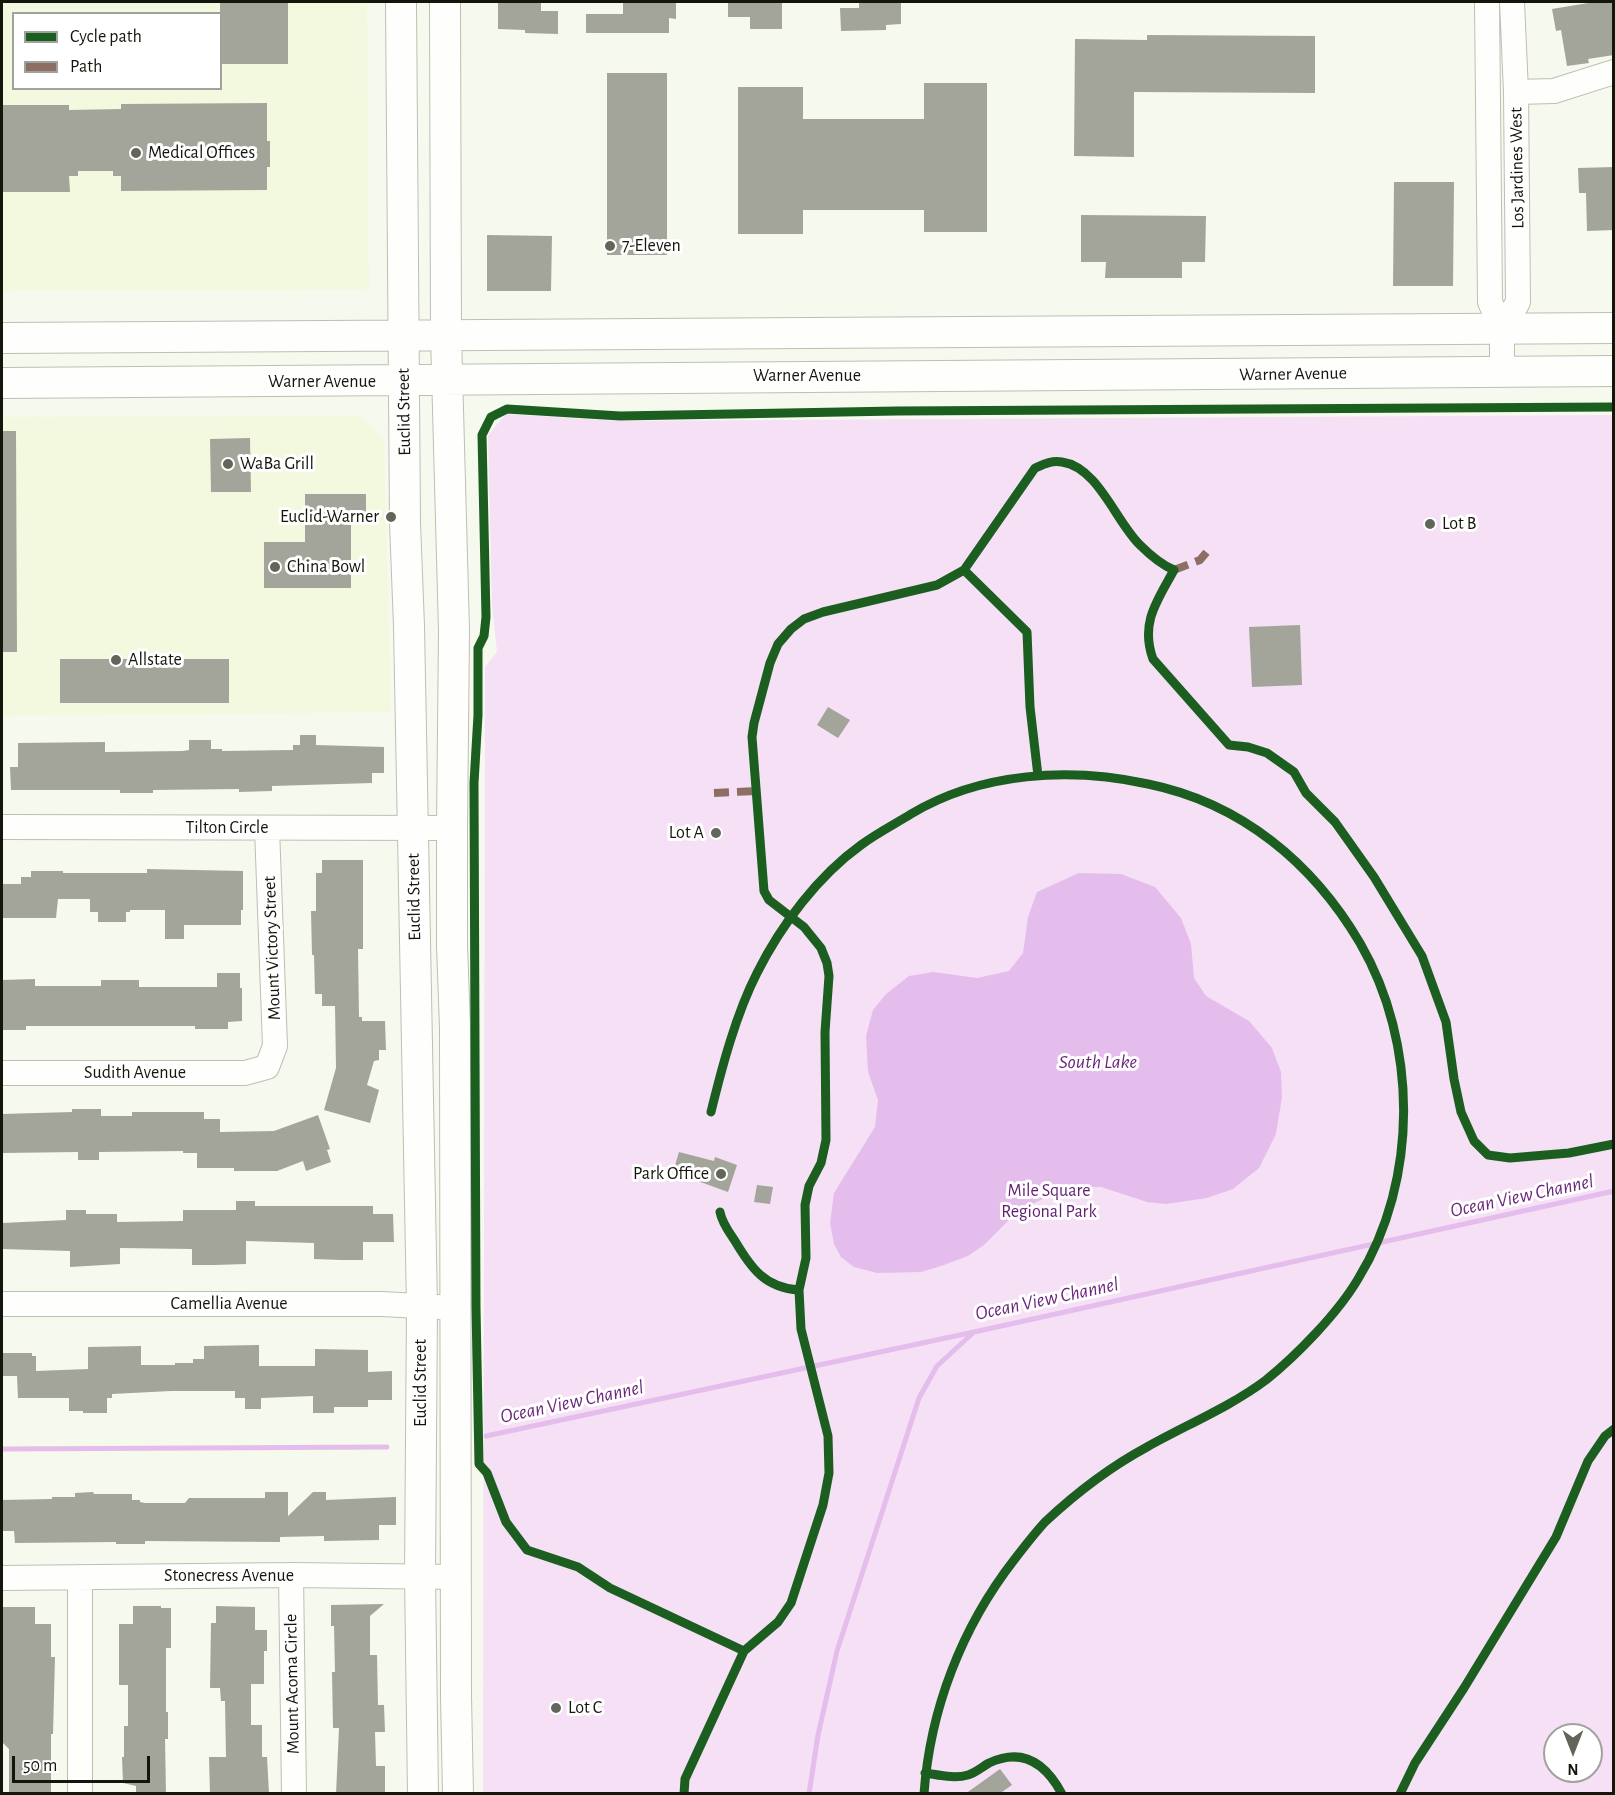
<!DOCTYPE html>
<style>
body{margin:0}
#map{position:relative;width:1615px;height:1795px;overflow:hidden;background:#f6f9ed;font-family:"Alegreya Sans",sans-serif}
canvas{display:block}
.frame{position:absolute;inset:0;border:3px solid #13160b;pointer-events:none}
.legend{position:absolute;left:12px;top:12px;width:210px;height:78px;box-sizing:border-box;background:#fff;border:2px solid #a1a29d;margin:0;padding:8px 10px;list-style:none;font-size:18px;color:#13160b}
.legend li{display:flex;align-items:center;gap:12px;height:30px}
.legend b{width:30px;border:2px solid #a1a29d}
.north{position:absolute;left:1543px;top:1723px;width:60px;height:60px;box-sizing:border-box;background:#fff;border:2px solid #a1a29d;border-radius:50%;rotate:180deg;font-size:16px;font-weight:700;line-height:24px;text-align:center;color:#13160b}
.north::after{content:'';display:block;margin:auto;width:21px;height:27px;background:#62655a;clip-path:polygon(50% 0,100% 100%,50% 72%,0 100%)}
.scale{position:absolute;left:12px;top:1756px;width:138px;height:27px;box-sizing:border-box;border:3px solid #13160b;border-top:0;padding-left:8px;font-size:18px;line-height:21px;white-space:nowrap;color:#13160b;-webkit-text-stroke:4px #fff;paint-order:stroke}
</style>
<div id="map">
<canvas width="1615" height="1795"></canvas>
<div class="frame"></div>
<ul class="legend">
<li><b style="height:8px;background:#1b5e20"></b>Cycle path</li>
<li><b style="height:8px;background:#8d6e63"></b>Path</li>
</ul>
<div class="north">N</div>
<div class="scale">50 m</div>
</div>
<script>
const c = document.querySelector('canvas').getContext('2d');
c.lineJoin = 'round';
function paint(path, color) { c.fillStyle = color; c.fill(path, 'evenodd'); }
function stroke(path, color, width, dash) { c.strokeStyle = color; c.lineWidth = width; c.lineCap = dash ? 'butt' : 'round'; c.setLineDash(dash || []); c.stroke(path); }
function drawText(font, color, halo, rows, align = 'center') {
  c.font = font + ' "Alegreya Sans",sans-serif'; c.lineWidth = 6; c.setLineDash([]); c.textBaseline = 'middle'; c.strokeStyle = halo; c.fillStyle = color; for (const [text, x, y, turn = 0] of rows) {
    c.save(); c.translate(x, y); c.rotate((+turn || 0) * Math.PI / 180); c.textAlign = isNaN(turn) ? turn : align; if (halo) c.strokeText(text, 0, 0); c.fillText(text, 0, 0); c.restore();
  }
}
paint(new Path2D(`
 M2 2H367L369 289 2 291ZM14 14H220V88H14Z
 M361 416 384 440 391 712 2 716V417Z`), '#f3f9df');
paint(new Path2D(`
 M506 414 617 421 1613 415V1793L483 1794 485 667 497 652 492 605 488 435ZM1555 1735H1591V1771H1555Z`), '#f5e0f6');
paint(new Path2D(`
 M1079 873 1121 874 1155 887 1181 918 1191 944 1194 978 1206 996 1249 1021 1272 1048 1281 1072 1282 1097 1276 1134 1259 1168 1233 1189 1207 1198 1166 1204 1147 1202 1101 1187H1083L1057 1192 1018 1211 984 1245 968 1256 941 1266 921 1272 877 1273 854 1267 841 1257 834 1244 830 1223 834 1193 875 1127 878 1100 868 1072 866 1036 873 1010 886 994 909 976 933 972 977 978 1009 971 1023 953 1028 917 1037 892Z`), '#e5bdec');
stroke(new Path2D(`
 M486 1436 974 1332 1614 1191
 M2 1449 387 1447
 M809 1794 818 1735 837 1651 919 1398 937 1366 974 1332`), '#e5bdec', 5);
paint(new Path2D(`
 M220 2H288V64H220Z
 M498 2H541V11H558V34L525 33V30L498 29Z
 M623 2H676V19L669 18V33H586V14H623Z
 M728 2H782V29H750V17H728Z
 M859 2H901V24L886 25V30L841 31 840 8H859Z
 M1594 2H1614V55L1588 59 1589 63 1567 66 1561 30 1556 31 1552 9Z
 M1147 35 1315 36V93L1134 92V157L1074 156 1075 39 1147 40Z
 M607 73H667V255H607Z
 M924 83H987V232H924V210H803V234H738V87H803V119H924Z
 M267 103V141H270V167H267V190L121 191V176H113V171H78V176H69L70 192H2V105H69V110L121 109V104Z
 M1614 167V230L1587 231 1586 193H1579L1578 168Z
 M1394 182H1454L1453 286H1393Z
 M1081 215 1206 216 1205 262H1182V278H1105L1106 262H1081Z
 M487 235 552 236 551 291H487Z
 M2 431H16L17 652H2Z
 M250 438 251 492H211L210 439Z
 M305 494H366V519H351V588H264V542H305Z
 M1300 625 1302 685 1252 687 1249 627Z
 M60 659H229V703H60Z
 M828 707 850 720 838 738 817 725Z
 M300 735H316V745L384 747V773H372V783L272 786V791L239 792V789L153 790V793H120V790H11L10 767H18V743L105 742V752L183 751 189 750V740H211V749H222V751L293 750V745H300Z
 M322 860H363V949H358L359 1017H362V1021H385L386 1050H379V1060L374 1061 367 1085 379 1090 370 1123 324 1110 336 1068 335 1006H322V994H315L314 955H312L311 911H316V873H322Z
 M147 869 243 871V910H241V925H184V939H165V910H130V912H126V922H98V912H90V899H58L56 918H2V884H21V877H31V871H63V873H147Z
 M217 973H240V988H242V1021L228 1022V1029H195V1026H26V1030H2V980L35 979V986H101V980H139V987H217Z
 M72 1109H101V1116H132V1112H204V1119H220V1132L274 1131 318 1115 330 1149 327 1150 331 1162 306 1171 303 1161 277 1171H234V1168H197V1153H183V1151L99 1152V1160H78V1152L2 1153V1114L72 1112Z
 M679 1152 714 1161 715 1157 737 1165 728 1192 673 1172Z
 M757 1185 773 1187 770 1204 754 1202Z
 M236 1201H255V1206H373V1214H393L394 1242H363V1260H341L314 1259V1243L246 1241V1264L214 1265H192V1249L120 1248V1264L70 1267V1251L2 1249V1223L66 1220V1210H86V1214H117V1222L183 1221V1210H236Z
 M259 1345V1366H315V1349L368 1350V1372L392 1371V1400H368V1407H334V1413H313V1396L261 1398V1409H245V1398H235V1391H171L112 1394V1398H107V1413H83V1411H69V1398H18L17 1376H2V1353H32V1356H36V1371L88 1369V1347L141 1346V1365H175V1363H193V1359H204V1346Z
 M93 1492 94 1494H132V1500H140V1502L145 1503H185L189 1498H265V1492H288V1516L313 1492H326V1500L396 1497V1525H379V1540L324 1541V1536L280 1537V1542L145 1541V1544H116V1542L15 1543 14 1531H2V1500L52 1499V1497H75V1493Z
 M384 1604 370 1616V1655H377L378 1705H384L385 1732H375L376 1766H385V1794H336L339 1728H333L332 1672H335L334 1626H331V1605Z
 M133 1606H161V1608H171V1648H166V1712H168V1739H165L166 1794H136V1786L123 1783 122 1757H124V1726H128V1685H119V1624H133Z
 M216 1606 255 1607V1630H267V1651H264V1684H251V1725H262V1757H267L269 1793 210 1794 209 1757H226L225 1701H221L220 1688H210L211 1623H216Z
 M2 1607H35V1624H51V1657H55L53 1734H51V1794H9V1749L2 1742V1708H3Z
 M1000 1769 1012 1785 999 1794H965Z`), '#a3a59b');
const minor = new Path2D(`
 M1487 2 1490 302 1502 330V372
 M1516 92 1554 91 1614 72
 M1502 330 1518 302 1516 92 1512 2
 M2 827 452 828
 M2 1073H245L267 1067 275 1046 267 828
 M2 1304H382L456 1308
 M291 1575 294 1794
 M80 1577V1794
 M2 1578 291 1575 457 1577`);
const major = new Path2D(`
 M401 2 405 523 409 626 422 1307 420 1576 423 1794
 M445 2 446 335 454 631 452 828V945L455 1028 456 1696 458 1794
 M2 338 1614 328
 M2 383 1614 371`);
stroke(minor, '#bdbfb5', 26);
stroke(major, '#bdbfb5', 32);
stroke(minor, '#fefefc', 24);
stroke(major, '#fefefc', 30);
stroke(new Path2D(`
 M1174 570 1200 560 1210 548
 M714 793 755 791`), '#8d6e63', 8, [15, 8]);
stroke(new Path2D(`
 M964 570 1027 632 1030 707 1038 776
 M711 1112C722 1067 736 1014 757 973 781 925 818 876 861 845 877 833 895 824 911 814 981 772 1070 767 1148 784 1241 803 1313 863 1360 943 1418 1043 1419 1180 1358 1279 1338 1313 1297 1355 1266 1380 1230 1407 1186 1425 1147 1447 1110 1467 1076 1493 1045 1522 1034 1534 1024 1547 1014 1560 962 1627 930 1709 924 1794
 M720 1212C722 1223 729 1232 735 1241 751 1268 765 1288 799 1290
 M744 1651 610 1588 578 1567 527 1550 506 1522 487 1473 479 1464 476 1308 474 783 478 715V648L484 636 486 617 482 435 491 417 507 409 620 416 897 411 1614 407
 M925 1773C939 1775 954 1779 968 1775 975 1773 982 1767 989 1763 1023 1747 1046 1764 1062 1794
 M684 1794 685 1779 744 1651 778 1622 791 1603 823 1505 829 1473 828 1436 801 1329 799 1290 806 1258 805 1205 809 1186 821 1163 826 1140 825 1032 829 976 827 963 821 948 804 927 769 900 764 891 752 737 754 723 770 663 778 644 791 629 804 619 823 612 937 585 964 570 1035 468C1044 464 1052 460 1062 462 1098 467 1116 522 1140 545 1149 554 1162 565 1174 570 1157 601 1140 623 1153 659L1229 745 1248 747 1267 753 1294 772 1306 793 1335 822 1374 877 1422 956 1446 1022 1454 1079 1461 1112 1474 1141 1488 1155 1510 1158 1569 1153 1614 1144
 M1400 1794 1415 1763 1464 1688 1556 1537 1588 1461 1605 1436 1614 1429`), '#1b5e20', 9);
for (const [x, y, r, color] of [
 [136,153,6,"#62655a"],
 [610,246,6,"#62655a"],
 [228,464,6,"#62655a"],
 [391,517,6,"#62655a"],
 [1430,524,6,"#62655a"],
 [275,567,6,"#62655a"],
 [116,660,6,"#62655a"],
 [716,833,6,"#62655a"],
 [721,1174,6,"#62655a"],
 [556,1708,6,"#62655a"]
]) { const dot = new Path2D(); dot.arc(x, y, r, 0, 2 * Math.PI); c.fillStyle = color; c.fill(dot); stroke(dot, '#fff', 2); }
drawText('18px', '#13160b', '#fff', [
 ["Medical Offices",148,153],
 ["7-Eleven",622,246],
 ["WaBa Grill",240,464],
 ["Euclid-Warner",379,517,"right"],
 ["Lot B",1442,524],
 ["China Bowl",287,567],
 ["Allstate",128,660],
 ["Lot A",704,833,"right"],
 ["Park Office",709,1174,"right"],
 ["Lot C",568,1708]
], 'left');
drawText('18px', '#13160b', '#fff', [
 ["Los Jardines West",1517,168,-91],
 ["Warner Avenue",1293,374,-1],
 ["Warner Avenue",807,376],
 ["Warner Avenue",322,382],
 ["Euclid Street",404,412,-91],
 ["Tilton Circle",227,828],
 ["Euclid Street",414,897,-91],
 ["Mount Victory Street",272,948,-92],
 ["Sudith Avenue",135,1073],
 ["Camellia Avenue",229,1304],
 ["Euclid Street",421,1383,-90],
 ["Stonecress Avenue",229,1576],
 ["Mount Acoma Circle",292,1684,-91]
]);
drawText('18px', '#631c72', '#fff', [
 ["Mile Square",1049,1191],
 ["Regional Park",1049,1212]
]);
drawText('italic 20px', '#6c277c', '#fff', [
 ["South Lake",1098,1062],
 ["Ocean View Channel",1522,1196,-12],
 ["Ocean View Channel",1047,1299,-12],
 ["Ocean View Channel",572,1402,-12]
]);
</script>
